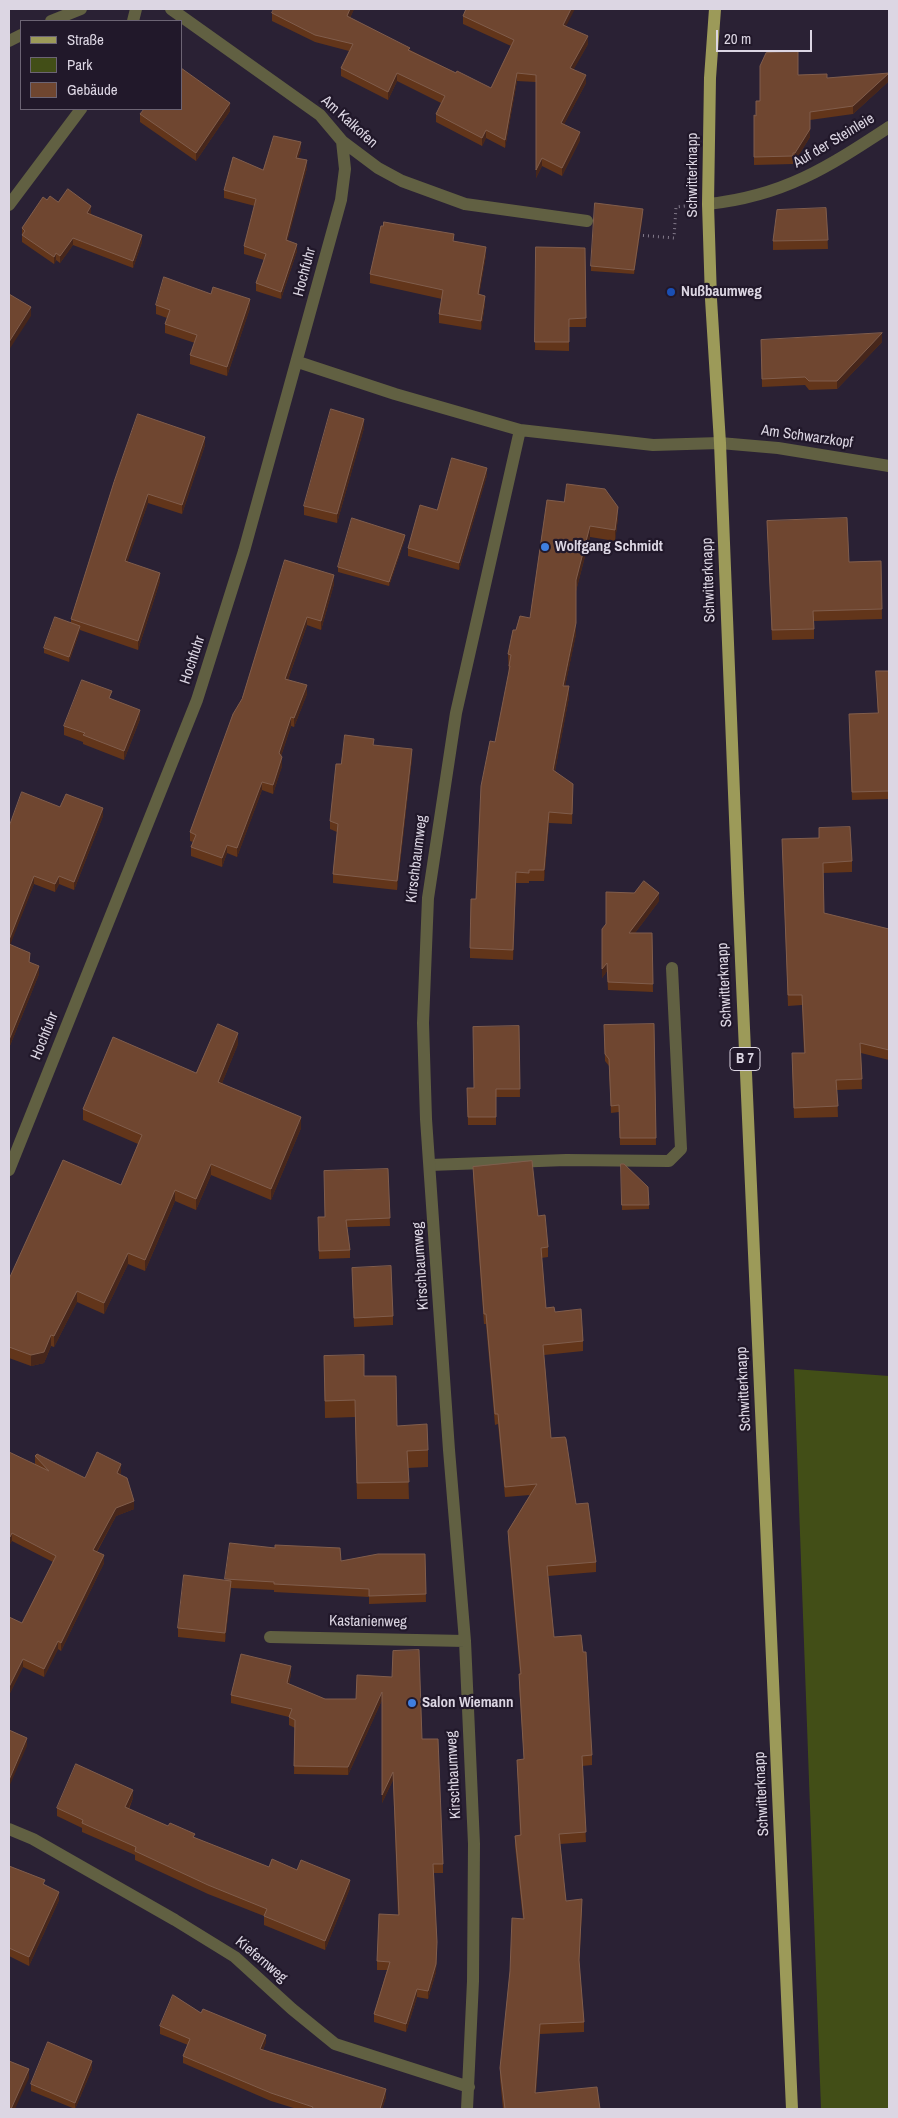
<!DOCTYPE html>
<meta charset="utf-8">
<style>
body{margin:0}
#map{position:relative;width:898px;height:2118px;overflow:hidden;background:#2a2134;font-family:"Archivo Narrow",sans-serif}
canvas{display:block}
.frame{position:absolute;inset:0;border:10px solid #dcd6e3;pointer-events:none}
.legend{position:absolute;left:20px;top:20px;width:162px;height:90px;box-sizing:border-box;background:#21182a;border:1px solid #6c6474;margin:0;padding:6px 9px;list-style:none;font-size:15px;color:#dcd6e3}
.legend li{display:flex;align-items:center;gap:10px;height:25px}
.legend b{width:25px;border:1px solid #6c6474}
.scale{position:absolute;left:716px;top:30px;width:96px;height:22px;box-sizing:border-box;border:2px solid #dcd6e3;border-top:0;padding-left:6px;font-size:15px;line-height:18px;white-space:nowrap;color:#dcd6e3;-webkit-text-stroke:4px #21182a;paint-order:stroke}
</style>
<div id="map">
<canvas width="898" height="2118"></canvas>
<div class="frame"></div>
<ul class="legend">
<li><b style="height:6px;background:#9c9a59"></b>Straße</li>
<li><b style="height:14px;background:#424e17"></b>Park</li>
<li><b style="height:14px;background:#6f4630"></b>Gebäude</li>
</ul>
<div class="scale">20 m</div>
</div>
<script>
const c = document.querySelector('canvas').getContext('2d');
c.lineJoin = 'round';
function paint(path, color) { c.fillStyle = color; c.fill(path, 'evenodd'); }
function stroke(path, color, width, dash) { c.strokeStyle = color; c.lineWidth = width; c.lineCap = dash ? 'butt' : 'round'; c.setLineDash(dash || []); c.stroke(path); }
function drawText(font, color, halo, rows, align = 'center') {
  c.font = font + ' "Archivo Narrow",sans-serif'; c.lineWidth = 4.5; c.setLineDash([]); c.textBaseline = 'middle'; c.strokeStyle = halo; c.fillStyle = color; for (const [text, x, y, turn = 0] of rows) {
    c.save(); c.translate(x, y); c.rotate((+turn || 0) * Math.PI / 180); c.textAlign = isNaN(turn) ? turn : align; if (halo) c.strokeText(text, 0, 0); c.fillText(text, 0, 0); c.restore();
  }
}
paint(new Path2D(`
 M794 1369 889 1376V2109H821Z`), '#424e17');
stroke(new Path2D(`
 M638 235 674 238 676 207 685 206`), '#827a8a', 3, [1, 4]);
stroke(new Path2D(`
 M430 1165 566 1160 669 1161 681 1149 672 968`), '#616042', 12);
stroke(new Path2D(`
 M171 9 320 115 342 141 378 168 402 181 465 204 587 221
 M51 21 81 9
 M133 21 136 9
 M9 41 21 35
 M708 204C784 196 828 167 889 127
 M9 205 81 109
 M298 362 395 394 520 430 653 445 720 443 778 448 889 466
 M9 1170 197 700 244 551 341 200 345 169 342 141
 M270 1637 465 1641
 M9 1829 33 1839 175 1920 235 1957 292 2009 335 2044 469 2087
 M467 2109 473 1981 474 1844 465 1641 449 1450 426 1119 423 1023 428 898 456 713 520 430`), '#616042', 12);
stroke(new Path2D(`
 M715 9 710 78 708 204 711 299 720 443 738 893 792 2109`), '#9c9a59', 12);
paint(new Path2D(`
 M274 9H354L350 18 410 50 456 73 491 88 511 46 463 24V16L566 26 588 44 573 70 586 83 564 124 580 140 562 176 542 166 536 178V82L517 81 505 148 486 138 482 146 436 122V114L441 103 397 81 388 100 341 76V68L349 51 315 42 272 21V13Z
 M798 75 827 78 889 81 853 114 810 120V137L795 161H793V164L754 165V115L756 116 760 101Z
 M230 111 196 161 140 122V114Z
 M301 150 298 158 307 168 287 241 297 251 281 299 256 291V283L264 260 244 254V246L255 206 224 198V190Z
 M47 200 58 202 91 213V214L142 242 133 268 73 245 60 263 56 260 54 264 22 242V228Z
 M826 208 828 249 773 250V241Z
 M643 214 634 274 591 271V266Z
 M454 241 486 255 479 295 485 304 481 330 439 323V314L442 299 370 283V274Z
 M536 247 585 248 586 327H569V351L535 350Z
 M156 305 250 308 227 376 190 364V355L195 343 165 333V324L167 318 156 314Z
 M761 340 882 342 837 389 809 390 805 385 762 387Z
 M364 428 337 523 304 515V506Z
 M205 445 182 514 148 503 127 562 160 581 138 650 80 630 69 662 44 653V648L71 623V619L114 482Z
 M487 475 459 570 408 556V548L437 510Z
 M547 500 618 518 615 541 590 537 576 591V634L565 686 569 697 555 771 573 794 572 824 549 823 544 881H529V883H516L513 960 470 958V948L495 742 509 675 508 654 516 630 530 618Z
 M767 521 849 562 881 561 882 619 814 621V639L772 640Z
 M405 539 389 586 338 572V567Z
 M285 560 334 584 321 630 307 625 288 680 307 694 294 727 291 726 281 756 282 766 273 794 262 790 237 857 227 853 222 867 191 856V847L193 842 190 841V832L242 699Z
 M876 671H889V799L852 800 849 722 878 713Z
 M112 699 140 719 124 760 83 744V742L64 735V726Z
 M374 745 412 758 397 890 333 883V874L337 832 330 829V821L341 764Z
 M60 807 103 816 74 890 59 884 55 892 34 884 10 944 30 962 39 974 9 1048V827Z
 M782 839 852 861V872L823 873 824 913 889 929V1060L861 1053 862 1089 837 1090 838 1117 794 1118 792 1064 804 1053 802 1005 788 1006Z
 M659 901 635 933H652L653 992 608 990 607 971 602 978V929Z
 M654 1024 656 1145H620L619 1112 611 1113 609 1066 605 1061 604 1025Z
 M519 1026 520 1097H496V1125H468L467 1088H474Z
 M238 1044 222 1083 301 1128 271 1200 211 1175 196 1210 175 1201 145 1271 128 1264 104 1314 77 1302 54 1347 51 1346 44 1363 31 1366 9 1358V1279L121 1185 138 1144 83 1120V1109L196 1073Z
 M621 1164 649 1205V1209L622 1210Z
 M473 1167 538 1216 548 1247V1257L541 1258 546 1308 555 1312 583 1341V1351L544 1355 551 1438 576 1504 596 1562V1572L548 1576 554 1637 592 1755V1765L582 1766 586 1842 560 1844 566 1901 582 1909 579 1964 584 2022V2032L540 2034 536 2093 600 2109H503L500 2078V2068L523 1919 515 1846V1836L520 1835 517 1760 524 1759 519 1685V1674H520L508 1541V1531L530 1495 505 1497 498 1424 495 1425 486 1324H484L473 1177Z
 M388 1169 390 1226 347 1227 350 1250V1258L319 1259 318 1217H325Z
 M352 1268 393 1316V1325L354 1327Z
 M324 1356 364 1376 397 1426 428 1450V1467L408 1468 409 1499H357L355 1417 325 1418Z
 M9 1452 36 1465 35 1464V1456L85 1478 121 1472 120 1474 134 1509 116 1516 97 1552 104 1563 61 1651 58 1649 44 1677 23 1667 9 1695V1617L22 1623 53 1562 12 1541 10 1544H9Z
 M425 1554 426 1602 369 1604V1597L274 1592V1590L231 1588 225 1642 178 1637V1628L225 1580 341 1561Z
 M291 1674 289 1684 325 1699H356L357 1675 422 1739 443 1864V1873H434L437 1950 436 1972 428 1999 417 1997 406 2032 374 2022V2014L387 1970H377V1961L398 1915 393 1780 382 1803V1700L348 1775 294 1774 295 1728 289 1725V1717L231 1703V1695Z
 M133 1798 129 1809 195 1838 269 1867 297 1870 350 1888 325 1950 264 1925V1916L208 1894 135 1860V1855L82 1832V1828L57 1816V1808Z
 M9 1866 45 1885 59 1900 29 1966 9 1956Z
 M201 2013 266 2042 263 2050 386 2097 382 2109H297L271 2101 183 2063V2056L188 2045 160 2034V2026Z
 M92 2069 75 2109 31 2091V2084Z`), '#62351a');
paint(new Path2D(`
 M350 9H354L347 24V16Z
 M571 9H575L563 32V25Z
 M588 36V44L570 76V68Z
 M397 73V81L388 100V92Z
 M517 73V81L505 148V140Z
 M889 73V81L853 114V106Z
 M586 75V83L561 130V123Z
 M230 103V111L196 161V153Z
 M810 129V137L795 161V153Z
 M486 130V138L482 146V138Z
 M580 132V140L562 176V168Z
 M301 142V150L296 165V158Z
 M542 158V166L536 178V170Z
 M307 160V168L286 247V240Z
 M91 206V213L87 220V213Z
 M643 209V214L634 274V270Z
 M142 235V242L133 268V261Z
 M73 238V245L60 263V256Z
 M297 244V251L281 299V292Z
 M486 247V255L478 303V294Z
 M56 253V260L54 264V257Z
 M485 296V304L481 330V321Z
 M250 299V308L227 376V367Z
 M31 307V316L9 350V342Z
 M882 333V342L837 389V381Z
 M364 419V428L337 523V514Z
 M205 437V445L182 514V505Z
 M487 468V475L459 570V563Z
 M148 494V503L125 569V561Z
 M618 507V518L615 541V530Z
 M590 526V537L576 591V634L563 696V686L576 580Z
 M405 535V539L389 586V582Z
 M160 573V581L138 650V641Z
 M334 575V584L321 630V621Z
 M307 617V625L285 688V679Z
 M80 626V631L69 662V657Z
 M307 685V694L294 727V718Z
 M569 686V697L553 781V770Z
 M140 710V719L124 760V751Z
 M291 717V726L279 762V753Z
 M412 749V758L397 890V881Z
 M282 757V766L273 794V785Z
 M262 782V790L237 857V848Z
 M103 808V816L74 890V882Z
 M549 812V823L544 881V870Z
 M227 845V853L222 867V858Z
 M516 872V883L513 960V950Z
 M34 876V884L9 948V940Z
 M59 876V884L55 892V884Z
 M659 893V901L629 941V933Z
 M607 963V971L602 978V969Z
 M39 966V974L9 1048V1040Z
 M238 1033V1044L218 1093V1082Z
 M301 1117V1128L271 1200V1189Z
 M211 1164V1175L196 1210V1199Z
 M175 1190V1201L145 1271V1260Z
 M128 1253V1264L104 1314V1303Z
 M77 1291V1302L54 1347V1336Z
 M51 1335V1346L44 1363 31 1366V1355Z
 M121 1464V1472L117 1481V1473Z
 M134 1501V1509L116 1516 93 1558V1550L116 1508Z
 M12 1533V1541L10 1544V1537Z
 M104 1555V1563L61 1651V1643Z
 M231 1581V1589L225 1642V1633Z
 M58 1641V1649L44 1677V1669Z
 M23 1659V1667L9 1695V1687Z
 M291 1666V1674L287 1691V1683Z
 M382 1692V1700L348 1775V1767Z
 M27 1738V1746L9 1787V1780Z
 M393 1772V1780L382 1803V1795Z
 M133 1790V1798L125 1816V1807Z
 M350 1880V1888L325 1950V1941Z
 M59 1892V1900L29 1966V1957Z
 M582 1899V1909L579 1971V1960Z
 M437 1942 436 1972 428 1999V1991Z
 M417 1989V1997L406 2032V2024Z
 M540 2024V2034L535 2103V2093Z
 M266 2035V2042L260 2057V2049Z
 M92 2061V2069L75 2109V2103Z
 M29 2069V2078L15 2109H11Z
 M386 2089V2097L382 2109H380Z`), '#46261b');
const building = new Path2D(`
 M274 9H350L347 16 410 48 408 50 456 73 457 71 491 88 514 40 463 16 466 9H571L563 25 588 36 570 68 586 75 561 123 580 132 562 168 542 158 536 170V75L517 73 505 140 486 130 482 138 436 114 445 96 397 73 388 92 341 68 353 44 315 35 272 13Z
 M798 52V75L827 74V78L889 73 853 106 810 112V129L795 153H793V156L754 157V115L756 116V101H760V66L766 53Z
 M181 68 230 103 196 153 140 114 144 109H181Z
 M274 136 301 142 296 158 307 160 286 240 297 244 281 292 256 283 266 254 244 246 256 199 224 190 233 157 263 170Z
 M68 189 91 206 87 213 142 235 133 261 73 238 60 256 56 253 54 257 22 235 25 231 22 228 43 197 47 200 50 196 58 202Z
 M595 203 643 209 634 270 591 266Z
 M826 208 828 240 773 241 777 210Z
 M384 222 454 234 453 241 486 247 478 294 485 296 481 321 439 314 443 290 370 274 381 226H383Z
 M536 247 585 248 586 318 569 319V342H535Z
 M164 277 211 294 213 287 250 299 227 367 190 355 197 335 165 324 170 310 156 305Z
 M9 294 31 307 9 342Z
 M882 333 837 381H809L805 377 762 379 761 340Z
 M331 409 364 419 337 514 304 506Z
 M138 414 205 437 182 505 148 494 125 561 160 573 138 641 71 619 114 482Z
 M452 458 487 468 459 563 408 548 420 505 437 510Z
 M567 484 605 489 618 507 615 530 590 526 576 580V623L563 686H569L553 770 573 784 572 814 549 812 544 870H529V873L516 872 513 950 470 948 471 899H476L481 786 490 741 495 742 510 666H509L511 655 508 654 513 630H516L520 616 530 618 547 500 564 502Z
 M352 518 405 535 389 582 338 567Z
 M847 518 849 562 881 561 882 609 813 611 814 629 772 630 767 521Z
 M285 560 334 575 321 621 307 617 285 679 307 685 294 718 291 717 279 753 282 757 273 785 262 782 237 848 227 845 222 858 191 847 196 835 190 832 233 714 242 699Z
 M55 617 80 626 69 657 44 648Z
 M876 671H889V791L852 792 849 714 878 713Z
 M82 680 112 691 109 698 140 710 124 751 83 735 85 733 64 726Z
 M345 735 374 739 373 745 412 749 397 881 333 874 338 824 330 821 336 764H341Z
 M22 792 60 807 66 794 103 808 74 882 59 876 55 884 34 876 9 940V827Z
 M850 827 852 861 823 863 824 913 889 929V1050L860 1043 862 1079 836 1080 838 1106 794 1108 792 1053H805L802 995H788L782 839 819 838V828Z
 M644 881 659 893 629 933H652L653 984 608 982 607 963 602 969V929L606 924V892L634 893Z
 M9 944 30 953 29 962 39 966 9 1040Z
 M218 1024 238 1033 218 1082 301 1117 271 1189 211 1164 196 1199 175 1190 145 1260 128 1253 104 1303 77 1291 54 1336 51 1335 44 1352 31 1355 9 1347V1279L63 1160 121 1185 142 1135 83 1109 113 1037 196 1073Z
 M654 1024 656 1138H620L619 1105 611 1106 609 1059 605 1054 604 1025Z
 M519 1026 520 1089H496V1117H468L467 1088H474L473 1027Z
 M532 1161 538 1216 545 1215 548 1247 541 1248 546 1308 554 1307 555 1312 581 1309 583 1341 543 1345 551 1438 565 1437 566 1439 576 1504 588 1503 596 1562 547 1566 554 1637 581 1635 583 1652H586L592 1755 582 1756 586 1832 559 1834 566 1901 582 1899 579 1960 584 2022 540 2024 535 2093 597 2087 600 2109H505L500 2068 510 1971 512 1918 524 1919 515 1836 521 1835 517 1760 524 1759 519 1674H521L508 1531 537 1484 505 1487 498 1414H495L486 1314H484L473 1167Z
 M621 1164H624L648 1187 649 1205H622Z
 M388 1169 390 1218 346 1220 350 1250 319 1251 318 1217H325L324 1171Z
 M391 1266 393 1316 354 1318 352 1268Z
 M364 1355V1376H396L397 1426 427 1424 428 1450 407 1451 409 1482 357 1483 355 1400 325 1401 324 1356Z
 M9 1452 49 1471 35 1456 37 1454 85 1478 97 1452 121 1464 117 1473 127 1478 134 1501 116 1508 93 1550 104 1555 61 1643 58 1641 44 1669 23 1659 9 1687V1617L22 1623 56 1556 12 1533 10 1537 9 1536Z
 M230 1543 275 1548V1545L340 1548 341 1561 378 1554H425L426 1594 369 1596V1589L274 1584V1582L225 1579Z
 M184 1575 231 1581 225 1633 178 1628Z
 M419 1650 422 1739H438L443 1864H433L437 1942 436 1964 428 1991 417 1989 406 2024 374 2014 390 1962 377 1961 379 1914 399 1915 393 1772 382 1795V1692L348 1767 294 1766 295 1720 289 1717 292 1709 231 1695 241 1654 291 1666 287 1683 325 1699H356L357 1675 392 1677 393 1651Z
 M9 1730 27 1738 9 1780Z
 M76 1764 133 1790 125 1807 168 1826 170 1823 195 1834 193 1837 269 1867 272 1859 297 1870 301 1860 350 1880 325 1941 264 1916 267 1909 208 1885 135 1851 136 1847 82 1823 83 1820 57 1808Z
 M9 1866 45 1880 43 1884 59 1892 29 1957 9 1948Z
 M173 1995 201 2013 203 2009 266 2035 260 2049 386 2089 380 2109H312L313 2107 271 2093 183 2056 190 2039 160 2026Z
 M48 2042 92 2061 75 2103 31 2084Z
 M9 2061 29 2069 11 2109H9Z`);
paint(building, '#6f4630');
stroke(building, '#805d4c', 1);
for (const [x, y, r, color] of [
 [671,292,5,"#1a4fb4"],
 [545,547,5,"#3f7fe0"],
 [412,1703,5,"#3f7fe0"]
]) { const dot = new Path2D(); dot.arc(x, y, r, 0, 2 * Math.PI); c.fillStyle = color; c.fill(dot); stroke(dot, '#21182a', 2); }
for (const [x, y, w] of [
 [745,1059,30]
]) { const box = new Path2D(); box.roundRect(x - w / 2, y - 11.5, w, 23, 4); c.fillStyle = '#21182a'; c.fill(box); stroke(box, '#dcd6e3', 1); }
drawText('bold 14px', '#dcd6e3', null, [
 ["B 7",745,1059]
]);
drawText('15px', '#dcd6e3', '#21182a', [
 ["Am Kalkofen",349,122,42],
 ["Auf der Steinleie",834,141,-31],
 ["Schwitterknapp",693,175,-90],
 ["Hochfuhr",305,272,-75],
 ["Am Schwarzkopf",807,437,8],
 ["Schwitterknapp",709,580,-92],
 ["Hochfuhr",193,660,-72],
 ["Kirschbaumweg",417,859,-83],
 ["Schwitterknapp",725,985,-93],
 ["Hochfuhr",45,1036,-68],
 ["Kirschbaumweg",421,1266,-94],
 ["Schwitterknapp",744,1389,-93],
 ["Kastanienweg",368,1622,1],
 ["Kirschbaumweg",454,1775,-93],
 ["Schwitterknapp",762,1794,-93],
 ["Kiefernweg",261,1960,40]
]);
drawText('bold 15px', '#dcd6e3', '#21182a', [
 ["Nußbaumweg",681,292],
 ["Wolfgang Schmidt",555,547],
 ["Salon Wiemann",422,1703]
], 'left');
</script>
